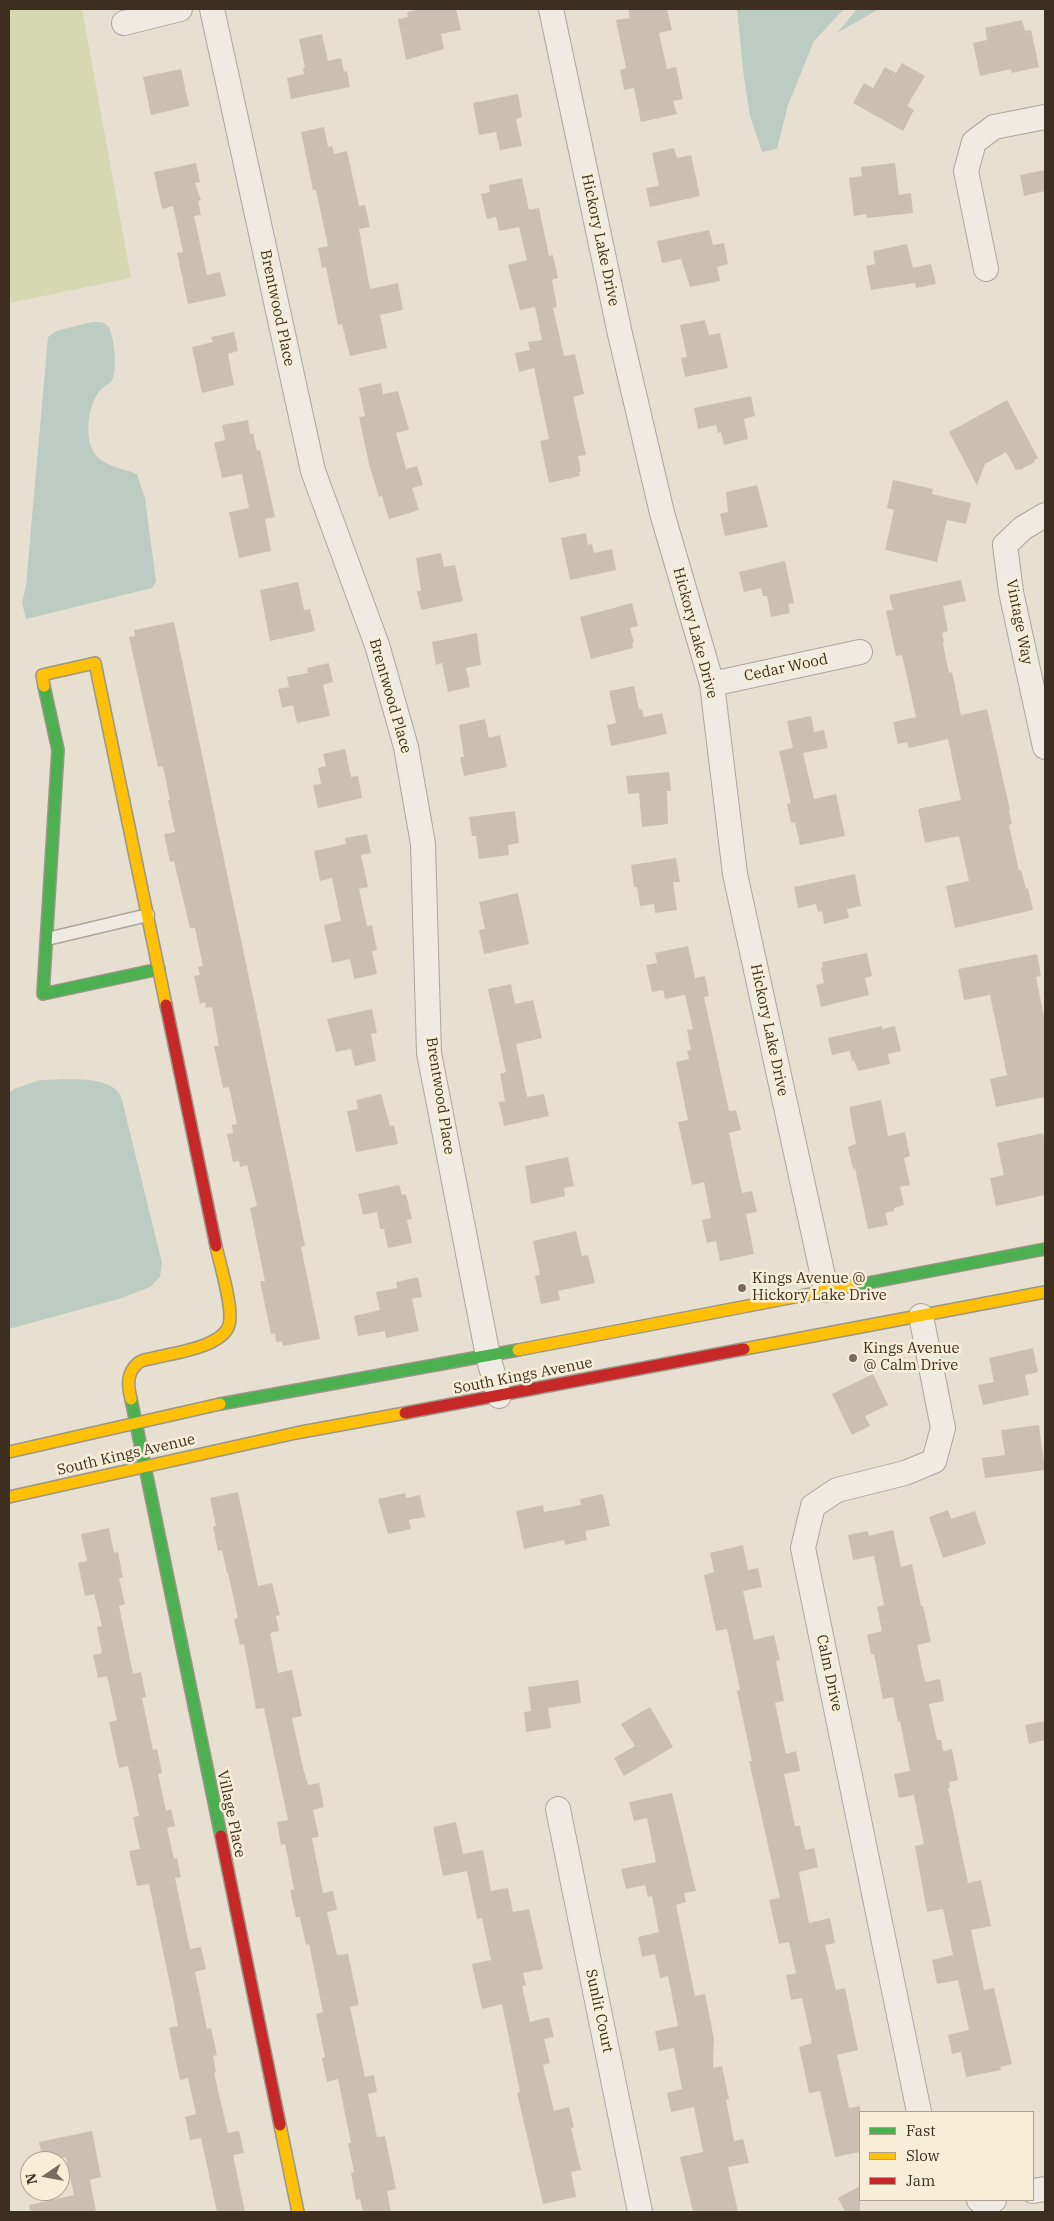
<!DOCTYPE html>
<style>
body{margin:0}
#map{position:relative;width:1054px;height:2221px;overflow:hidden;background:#e7e0d1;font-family:"IBM Plex Serif",serif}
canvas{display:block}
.frame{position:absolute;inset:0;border:10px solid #3d2e20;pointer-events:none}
.legend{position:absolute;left:859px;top:2111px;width:175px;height:90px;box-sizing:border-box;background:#f7eed8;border:1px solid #ada18e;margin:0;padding:6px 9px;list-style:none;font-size:15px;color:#3d2e20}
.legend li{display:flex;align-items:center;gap:10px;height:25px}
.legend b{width:25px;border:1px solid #ada18e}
.north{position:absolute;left:20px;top:2151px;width:50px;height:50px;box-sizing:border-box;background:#f7eed8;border:1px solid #ada18e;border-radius:50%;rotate:258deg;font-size:14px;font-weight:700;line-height:20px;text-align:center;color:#3d2e20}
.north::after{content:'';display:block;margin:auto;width:18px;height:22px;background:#786c5e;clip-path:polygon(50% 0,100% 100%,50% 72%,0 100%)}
</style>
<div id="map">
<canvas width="1054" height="2221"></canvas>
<div class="frame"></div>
<ul class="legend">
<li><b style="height:6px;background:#4caf50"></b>Fast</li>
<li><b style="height:6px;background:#ffc107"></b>Slow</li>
<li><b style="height:6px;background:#c62828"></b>Jam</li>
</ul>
<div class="north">N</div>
</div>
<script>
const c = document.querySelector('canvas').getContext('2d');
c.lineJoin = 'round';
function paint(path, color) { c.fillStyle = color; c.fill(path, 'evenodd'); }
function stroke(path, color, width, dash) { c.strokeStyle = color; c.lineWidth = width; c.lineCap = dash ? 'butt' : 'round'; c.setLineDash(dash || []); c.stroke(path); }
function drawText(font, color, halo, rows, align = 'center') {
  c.font = font + ' "IBM Plex Serif",serif'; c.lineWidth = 5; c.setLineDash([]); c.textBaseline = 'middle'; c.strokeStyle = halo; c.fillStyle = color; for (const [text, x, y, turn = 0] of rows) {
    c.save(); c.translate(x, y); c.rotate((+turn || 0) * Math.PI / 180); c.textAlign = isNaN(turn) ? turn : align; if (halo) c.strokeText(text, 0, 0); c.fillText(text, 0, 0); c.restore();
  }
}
paint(new Path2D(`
 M9 9H82L131 278 9 303Z`), '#d6d7b3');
paint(new Path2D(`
 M737 9H844L814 41 788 105 777 149 762 152 750 116 744 78Z
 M858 9H879L837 33 857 9Z
 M92 322C97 322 103 321 107 325 114 330 118 372 112 380 109 385 102 387 98 393 87 410 82 446 101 460 110 467 127 470 137 474L145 498 156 582 152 588 26 619 22 603 26 585 48 337 56 331Z
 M40 1080C63 1080 110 1074 121 1096L162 1263 160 1277 150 1287 122 1298 9 1329V1093L14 1089Z`), '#bcccc2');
paint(new Path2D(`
 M422 9H456L461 30 441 34 444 49 406 60 398 19 408 17 407 12Z
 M628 9H667L672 30 659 33 667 69 676 67 683 99 673 101 677 114 641 122 634 88 624 90 620 70 626 68 616 20 630 18Z
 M1022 20 1025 31 1031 30 1039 67 1012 73 1011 69 980 76 973 43 987 40 985 28Z
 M322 34 328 61 341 58 344 72 347 71 350 87 291 99 287 78 304 74 303 68H305L299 39Z
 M902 63 925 76 907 106 914 110 903 131 853 103 864 83 873 88 885 67 896 73Z
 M181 69 189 106 151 115 143 77Z
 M518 94 522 117 516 119 522 146 500 150 496 132 479 135 473 103Z
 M324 127 328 147 332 146 334 154 347 151 359 206 365 205 370 227 359 229 370 289 398 283 403 310 380 315 387 348 350 356 342 324 338 325 326 267 322 268 318 248 328 246 316 190H313L301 132Z
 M674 148 677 158 691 155 700 196 650 207 646 188 659 186 652 153Z
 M196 163 200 182 195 183 201 200 198 201 201 215 194 216 201 248 207 275 220 272 226 296 188 304 177 253 183 252 173 206 162 209 154 172Z
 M895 163 899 195 911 193 913 213 867 218 866 214 854 216 849 178 862 176 861 167Z
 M1045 170V191L1024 196 1020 175Z
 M522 178 529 210 539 208 549 256 553 255 558 278 552 280 557 307 553 308 564 356 575 354 584 394 573 397 586 455 578 456 581 471 579 472 580 476 549 483 540 441 549 439 534 368 519 372 515 353 530 350 528 342 542 340 535 307 520 310 508 265 527 260 519 227 499 231 496 217 487 219 481 194 490 192 489 185Z
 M709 230 713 245 724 243 728 264 717 267 720 281 690 287 681 259 662 263 657 241Z
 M907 244 913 268 931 264 936 284 916 288 915 283 871 290 866 266 875 264 873 251Z
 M705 320 709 335 720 333 728 368 685 377 681 358 687 357 680 325Z
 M234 332 238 351 228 354 234 385 202 393 192 347 213 342 211 337Z
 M381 383 383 394 398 391 409 430 396 433 406 469 417 466 423 485 412 488 419 510 389 519 382 496 379 497 369 464 359 417 365 416 359 388Z
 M751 396 755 416 744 419 748 439 724 445 721 432 718 433 716 425 698 429 694 408Z
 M1007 400 1038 458 1034 460 1035 462 1020 470 1019 469 1016 470 1006 452 985 464 977 485 949 432Z
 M248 420 250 434 253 433 257 451 260 450 275 517 265 519 271 551 239 558 229 512 249 508 242 474 222 478 214 443 225 440 222 425Z
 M893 480 933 489 932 494 971 503 966 524 947 520 937 562 885 550 894 510 887 508Z
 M757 485 768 527 725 536 720 514 728 512 726 492Z
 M586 533 588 545 592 544 594 553 612 549 616 570 570 580 561 538Z
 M441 553 444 567 455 565 463 601 421 610 417 591H421L416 558Z
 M785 561 794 603 788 604 790 613 771 617 767 596H763L761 588 744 592 739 572Z
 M961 580 966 601 943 606 948 631 942 633 944 642 943 644 949 673 952 672 961 715 987 709 1010 810H1009L1012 824 1009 825 1019 871 1021 870 1026 889 1028 888 1033 910 955 928 946 886 969 881 959 836 925 843 918 809 961 800 948 739 909 748 907 742 898 744 893 722 916 717 902 655 896 656 886 611 893 610 889 595Z
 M298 582 304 610 310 609 315 631 270 641 260 590Z
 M632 603 638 626 630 628 634 643H632L633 648 591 659 580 617Z
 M174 622 291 1177 305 1246 301 1247 320 1339 283 1346 282 1341 276 1342 275 1333 271 1334 260 1281H265L250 1208 257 1206 247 1165 240 1167 239 1161 233 1162 227 1134 233 1133 232 1125 237 1124 229 1087 223 1088 214 1046H219L212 1007 206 1008 205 1002 200 1004 194 976 200 975 198 967 203 966 195 928H190L174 861 170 862 164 834 175 832 168 800H170L163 766 158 767 129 637 135 636 134 630Z
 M477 633 481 665 466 668 470 687 448 692 442 663 436 665 432 642Z
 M329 663 333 682 323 685 330 716 297 723 293 705 282 708 278 689 289 687 287 677 308 673 307 668Z
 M634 686 639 709H642L644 717 662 713 667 734 611 746 607 725 616 723 609 691Z
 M811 716 814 732 824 730 828 748 803 753 814 799 836 794 845 836 800 845 795 822 791 823 787 804 791 803 779 751 793 748 787 721Z
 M485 719 489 738 500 735 507 767 464 776 460 757H464L459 725Z
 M345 749 351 777 358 776 362 798 318 808 313 785 321 784 318 768 326 766 323 754Z
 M669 772 671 791H667L668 824 642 827 639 793 628 794 626 776Z
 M515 811 519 843 508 845 509 855 479 859 476 836H472L469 817Z
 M367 834 371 853 361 855 368 887 359 889 367 926 372 925 377 950 372 951 377 974 354 979 350 959 332 963 324 925 341 921 332 878 320 881 314 851 346 844 345 838Z
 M676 858 680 882H673L677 910 655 913 654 904 640 906 637 887H634L631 865Z
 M855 874 861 906 847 909 849 918 824 924 822 911 818 912 816 904 798 908 794 887Z
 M518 893 529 944 484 954 479 930 485 929 479 902Z
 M688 946 695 978 705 976 709 996 704 997 729 1111 736 1110 741 1130 729 1133 742 1193 752 1191 757 1212 746 1214 754 1254 720 1261 716 1241 707 1243 702 1220 711 1218 704 1182 692 1185 678 1122 688 1120 676 1062 689 1059 687 1051 691 1050 687 1030 693 1029 685 995 665 999 663 990 652 992 646 965 657 963 655 953Z
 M867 953 872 976 865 978 869 995 821 1007 816 985 824 983 821 968 823 967 822 962Z
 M1037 954 1041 976 1036 977 1045 1021V1097L996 1107 990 1079 1007 1075 990 995 964 1000 958 969Z
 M511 984 515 1004 533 1000 542 1038 516 1044 527 1097 544 1094 549 1116 504 1126 499 1102 505 1101 500 1074 506 1072 488 989Z
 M372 1009 377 1033 371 1034 376 1061 355 1066 351 1049 336 1052 327 1019Z
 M882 1026V1029L895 1026 901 1051 888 1054 890 1064 858 1071 854 1060 852 1061 850 1051 832 1055 828 1038Z
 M381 1094 390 1126 394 1125 398 1144 356 1152 347 1111 358 1109 356 1100Z
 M881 1100 888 1136 905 1132 910 1156 904 1158 910 1185 900 1187 904 1205 894 1208V1211L885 1213 888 1225 868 1229 855 1168 853 1169 848 1147 856 1144 849 1107Z
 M1043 1133 1045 1146V1195L996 1206 990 1178 1004 1175 997 1143Z
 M568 1157 574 1186 564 1188 565 1196 531 1204 525 1166Z
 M399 1185 402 1195 406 1194 412 1219 407 1220 412 1243 388 1248 384 1229H380L377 1212 363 1215 358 1194Z
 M576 1231 582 1256 588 1255 595 1283 558 1291 560 1300 541 1304 535 1276 540 1275 533 1241Z
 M418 1277 422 1297 412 1299 419 1331 386 1338 385 1331 358 1336 354 1316 380 1310 376 1292 397 1288 396 1282Z
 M1033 1348 1038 1372 1025 1375 1029 1395 983 1405 978 1385 994 1382 989 1358Z
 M873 1374 888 1405 865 1416 870 1426 852 1435 832 1394Z
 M1039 1425 1045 1470 985 1478 982 1458 1005 1455 1001 1430Z
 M238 1492 258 1586 272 1583 280 1615 276 1616 279 1631 270 1633 278 1673 292 1670 302 1716 292 1718 303 1768 308 1785 319 1783 324 1807 313 1810 319 1837 312 1838 323 1893 333 1891 337 1910 327 1912 337 1955 348 1954 359 2005 350 2007 365 2077 374 2075 377 2092 368 2094 377 2137 385 2136 396 2189 387 2191 391 2212H363L360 2199 356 2200 351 2173 354 2172 348 2143H351L338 2079 327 2082 322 2058 325 2057 316 2014 323 2012 309 1944 306 1945 300 1917H296L290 1890 294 1889 285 1844 281 1845 277 1822 288 1820 264 1708 256 1709 244 1644 240 1645 234 1619 238 1618 228 1573H227L222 1550 218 1551 213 1527 216 1526 210 1498Z
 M405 1493 406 1498 420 1495 425 1517 409 1520 411 1529 388 1534 378 1499Z
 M603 1494 610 1526 585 1531 587 1540 565 1545 564 1540 524 1549 516 1511 543 1505 544 1512 581 1505 580 1499Z
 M948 1510 951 1519 975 1511 986 1544 943 1558 929 1517Z
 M109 1528 114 1553 118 1552 123 1578H119L125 1604 119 1606 133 1674 141 1672 146 1697 142 1698 153 1750 157 1749 162 1773 158 1774 166 1811 171 1809 175 1826 167 1828 174 1859 177 1858 181 1877 175 1878 190 1949 201 1947 206 1969 195 1972 207 2029 211 2028 217 2055 213 2056 216 2072 214 2073 228 2133 239 2131 244 2153 233 2155 245 2212H217L201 2138 190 2140 185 2117 196 2114 188 2078 180 2080 169 2028 178 2026 173 1999 149 1884 137 1886 129 1851 140 1849 133 1817 139 1816 128 1766 119 1768 109 1722 117 1720 107 1676 98 1678 93 1655 102 1653 97 1627 102 1626 94 1594 85 1596 78 1563 87 1561 81 1534Z
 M893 1530 901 1567 912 1564 921 1606H923L931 1642 917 1645 925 1682 940 1679 944 1701 929 1704 937 1740H941L943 1751 952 1749 958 1780 949 1782 950 1788H948L968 1883 981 1880 991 1926 971 1930 984 1990 994 1988 1012 2064 1000 2067 1001 2070 966 2077 961 2052 952 2054 948 2035 969 2030 958 1980 937 1984 932 1960 953 1955 943 1909 927 1912 915 1846 924 1844 914 1795 899 1798 894 1774 910 1771 900 1721 898 1722 893 1697 883 1699 874 1654H871L867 1635 882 1631 877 1607 884 1605 874 1556 853 1560 848 1535 868 1531 869 1536Z
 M743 1545 748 1570 758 1568 762 1587 743 1591 754 1640 774 1635 780 1660 776 1661 784 1701 775 1703 786 1754 796 1751 800 1771 784 1774 795 1826H800L805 1850 814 1848 818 1867 799 1872 809 1923 830 1918 835 1943 825 1945 836 1990 845 1988 858 2050 837 2055 849 2108 860 2106V2152L835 2157 820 2091 809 2093 806 2078 799 2047 812 2043 802 1998 791 2000 786 1975 796 1973 789 1942 779 1944 769 1900 780 1898 749 1761H752L737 1691 740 1690 727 1629 716 1631 704 1575 714 1572 710 1553Z
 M578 1680 581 1703 548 1708 551 1728 526 1732 524 1712 531 1711 528 1687Z
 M650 1707 673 1747 624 1776 614 1758 635 1746 621 1724Z
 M1045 1721V1740L1029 1744 1025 1725Z
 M672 1793 696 1891 684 1893 686 1902 676 1905 695 1996 705 1994 714 2039 713 2068 722 2066 729 2099 726 2100 734 2141 743 2139 749 2163 728 2167 738 2212H693L680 2157 703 2152 694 2107 671 2112 667 2093 682 2089 674 2048 659 2051 655 2031 678 2026 668 1976 660 1978 655 1954 642 1957 638 1937 659 1932 652 1896 648 1897 645 1885 626 1889 621 1869 656 1862 647 1818 634 1821 629 1802Z
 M456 1822 463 1854 483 1850 491 1891 508 1888 513 1912 529 1909 543 1969 523 1973 526 1985 522 1986 530 2022 549 2017 554 2037 544 2039 550 2063 543 2065 554 2111 569 2107 574 2127 571 2128 581 2170 571 2172 576 2197 543 2204 517 2093 520 2092 502 2004 482 2009 472 1964 491 1960 482 1918 477 1919 467 1871 443 1876 433 1827Z
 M92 2131 101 2177 90 2180 96 2212H30L29 2205 74 2195 66 2157 43 2161 39 2142Z
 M860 2186V2212H845L838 2198Z`), '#cbbfb2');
const lane = new Path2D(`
 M47 939 148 915`);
const street = new Path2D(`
 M212 9 313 471 377 645 406 747 423 844 429 1053 488 1356 499 1396
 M551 9 620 334 662 513 712 684 735 874 826 1290
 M124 23 180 9
 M986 269 966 171 974 142 994 127 1045 117
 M1045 515 1023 528 1005 545 1011 592 1045 747
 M712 684 860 652
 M558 1809 640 2212
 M919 2112 803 1548 813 1506 837 1490 905 1473 934 1461 943 1428 921 1316
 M1033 2191 1045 2189
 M979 2200H994`);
const fast = new Path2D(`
 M44 686 58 750 43 994 159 969
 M852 1286 1045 1249
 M131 1399 221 1836
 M220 1404 518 1350`);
const slow = new Path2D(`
 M44 686 42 675 95 663 166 1005
 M744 1349 1045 1292
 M518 1350 852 1286
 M131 1399C128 1387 126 1374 137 1364 141 1359 152 1359 158 1357 176 1353 223 1346 229 1325 234 1309 220 1265 216 1246
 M9 1452 220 1404
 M9 1497 296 1433 405 1413
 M280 2125 298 2212`);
const jam = new Path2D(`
 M166 1005 216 1246
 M405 1413 744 1349
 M221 1836 280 2125`);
stroke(lane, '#ada599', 15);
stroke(street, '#ada599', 26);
stroke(fast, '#9c958a', 14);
stroke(slow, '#9c958a', 14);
stroke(jam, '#9c958a', 14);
stroke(lane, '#efebe3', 12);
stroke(street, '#efebe3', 24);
stroke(fast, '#4caf50', 11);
stroke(slow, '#ffc107', 11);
stroke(jam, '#c62828', 11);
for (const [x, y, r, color] of [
 [742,1288,5,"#786c5e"],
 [853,1358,5,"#786c5e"]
]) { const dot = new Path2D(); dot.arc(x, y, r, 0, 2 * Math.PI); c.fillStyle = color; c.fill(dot); stroke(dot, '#f7eed8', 2); }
drawText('15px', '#3d2e20', '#f7eed8', [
 ["Hickory Lake Drive",600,240,78],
 ["Brentwood Place",277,308,78],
 ["Vintage Way",1019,622,79],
 ["Hickory Lake Drive",695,633,75],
 ["Cedar Wood",786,668,-12],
 ["Brentwood Place",390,696,74],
 ["Hickory Lake Drive",769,1030,78],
 ["Brentwood Place",440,1096,81],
 ["South Kings Avenue",523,1376,-11],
 ["South Kings Avenue",126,1455,-13],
 ["Calm Drive",829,1673,78],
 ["Village Place",231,1814,78],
 ["Sunlit Court",599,2011,78]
]);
drawText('15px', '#3d2e20', '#f7eed8', [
 ["Kings Avenue @",752,1279],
 ["Hickory Lake Drive",752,1296],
 ["Kings Avenue",863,1349],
 ["@ Calm Drive",863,1366]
], 'left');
</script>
